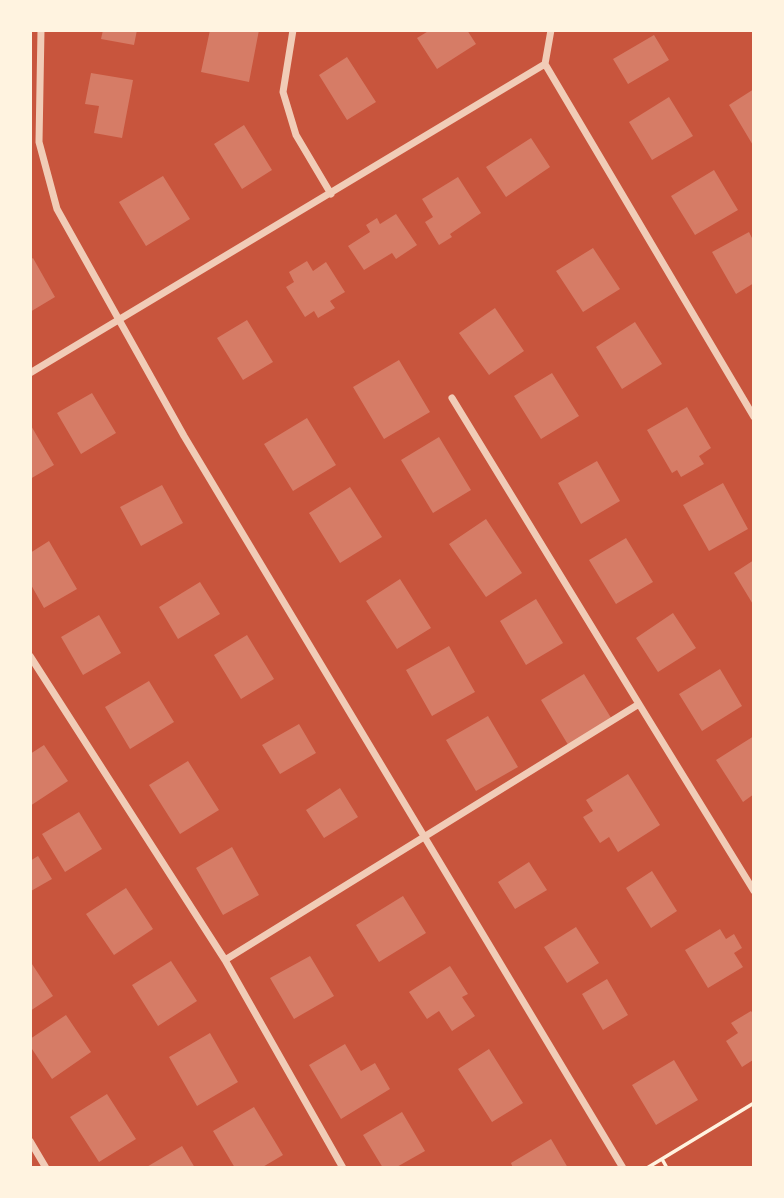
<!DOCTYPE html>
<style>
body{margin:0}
#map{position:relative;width:784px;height:1198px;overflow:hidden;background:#c8553d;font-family:Helvetica,sans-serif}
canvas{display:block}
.frame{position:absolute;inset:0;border:32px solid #fff3e0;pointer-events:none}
</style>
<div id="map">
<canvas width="784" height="1198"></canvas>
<div class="frame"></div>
</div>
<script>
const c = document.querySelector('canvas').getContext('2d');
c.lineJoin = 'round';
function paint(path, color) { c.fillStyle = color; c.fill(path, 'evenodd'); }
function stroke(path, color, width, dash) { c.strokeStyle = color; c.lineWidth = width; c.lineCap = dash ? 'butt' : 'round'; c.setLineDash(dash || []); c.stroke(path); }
paint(new Path2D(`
 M103 30H137L134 45 101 39Z
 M210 30H259L249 82 201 72Z
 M430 30H467L476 44 437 69 417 38Z
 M654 35 669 60 628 84 613 59Z
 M347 57 376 102 347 120 319 75Z
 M91 73 133 80 122 138 94 133 99 106 85 104Z
 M754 89V147L729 105Z
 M669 97 693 136 652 160 629 122Z
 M244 125 272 170 242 189 214 144Z
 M531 138 550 167 506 197 486 167Z
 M714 170 738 210 695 235 671 196Z
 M163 176 190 219 146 246 119 202Z
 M458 177 481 213 450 234 452 237 439 245 425 222 433 217 422 199Z
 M396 214 417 245 396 259 392 253 364 270 348 246 370 232 366 225 377 218 380 224Z
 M749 232 754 242V283L736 294 712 252Z
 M593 248 620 289 583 312 556 271Z
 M33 258 55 297 30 312V260Z
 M307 261 313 271 326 262 345 292 330 301 335 308 318 318 314 311 305 317 286 287 294 282 289 272Z
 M495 308 524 351 489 375 459 333Z
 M247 320 273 362 243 380 217 338Z
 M635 322 662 364 622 389 596 347Z
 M399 360 430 412 384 439 353 387Z
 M552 373 579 416 541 439 514 396Z
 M92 393 116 433 81 454 57 413Z
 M687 407 711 448 699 456 704 464 681 477 677 470 672 473 647 430Z
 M307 418 336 465 293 491 264 444Z
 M30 424 54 465 30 479Z
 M439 437 471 490 433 513 401 460Z
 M597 461 620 501 581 524 558 483Z
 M723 483 748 529 709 551 683 505Z
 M162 485 183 523 141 546 120 507Z
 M350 487 382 537 340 563 309 513Z
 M486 519 522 573 486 597 449 544Z
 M626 538 653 582 616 604 589 560Z
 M49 541 77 589 44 608 30 583V553Z
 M754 560V606L734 573Z
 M400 579 431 628 397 649 366 601Z
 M200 582 220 614 178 639 159 607Z
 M536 599 563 643 526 665 500 621Z
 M673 613 696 648 658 672 636 638Z
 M99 615 121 653 83 675 61 637Z
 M247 635 274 679 241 699 214 655Z
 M449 646 475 692 432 716 406 670Z
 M720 669 742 706 702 731 679 694Z
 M584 674 613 721 570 748 541 700Z
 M149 681 174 722 130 749 105 707Z
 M488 716 518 767 476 791 446 740Z
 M299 724 316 753 280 774 262 745Z
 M754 736V794L743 802 716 760Z
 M44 745 68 781 30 806V754Z
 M188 761 219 810 180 834 149 785Z
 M628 774 660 825 618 852 609 837 600 843 583 817 593 811 586 800Z
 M340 788 358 817 324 838 306 810Z
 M79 812 102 849 65 872 42 834Z
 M232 847 259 895 223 915 196 868Z
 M38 856 52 879 31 891 30 861Z
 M529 862 547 890 515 909 498 882Z
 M652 871 677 911 651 928 626 888Z
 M126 888 153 929 114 955 86 914Z
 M403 896 426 933 379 962 356 925Z
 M576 927 599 963 567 983 544 947Z
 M720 929 726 939 734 934 742 948 734 953 743 967 708 988 685 950Z
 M310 956 334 996 294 1019 270 978Z
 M30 961 53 996 30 1011Z
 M171 961 197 1001 158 1026 132 985Z
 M450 966 468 994 462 997 475 1016 452 1031 439 1011 427 1019 409 992Z
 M607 979 628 1015 603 1030 582 994Z
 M751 1011 754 1015V1063L753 1060 742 1067 726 1041 738 1033 731 1023Z
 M66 1015 91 1052 52 1079 30 1046V1039Z
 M210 1033 238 1082 197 1106 169 1057Z
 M345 1044 361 1071 375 1063 390 1089 341 1119 309 1065Z
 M489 1049 523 1103 492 1122 458 1069Z
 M674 1060 698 1100 656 1125 632 1085Z
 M107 1094 136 1139 99 1162 70 1117Z
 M254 1107 283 1155 261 1168H235L213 1131Z
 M402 1112 425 1151 395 1168H383L363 1135Z
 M551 1139 568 1168H513L511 1163Z
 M182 1146 195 1168H145Z`), '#d67c66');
stroke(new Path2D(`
 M662 1159 667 1168
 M647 1168 754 1103`), '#fff3e0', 3.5);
stroke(new Path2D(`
 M41 30 39 142 57 209 184 436 623 1168
 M293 30 283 92 296 135 331 194
 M545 64 754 417
 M30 373 545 64 551 30
 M452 398 639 704
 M30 656 225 960
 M30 1141 46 1168
 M343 1168 225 960 639 704 754 891`), '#f1ccb7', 7);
</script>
